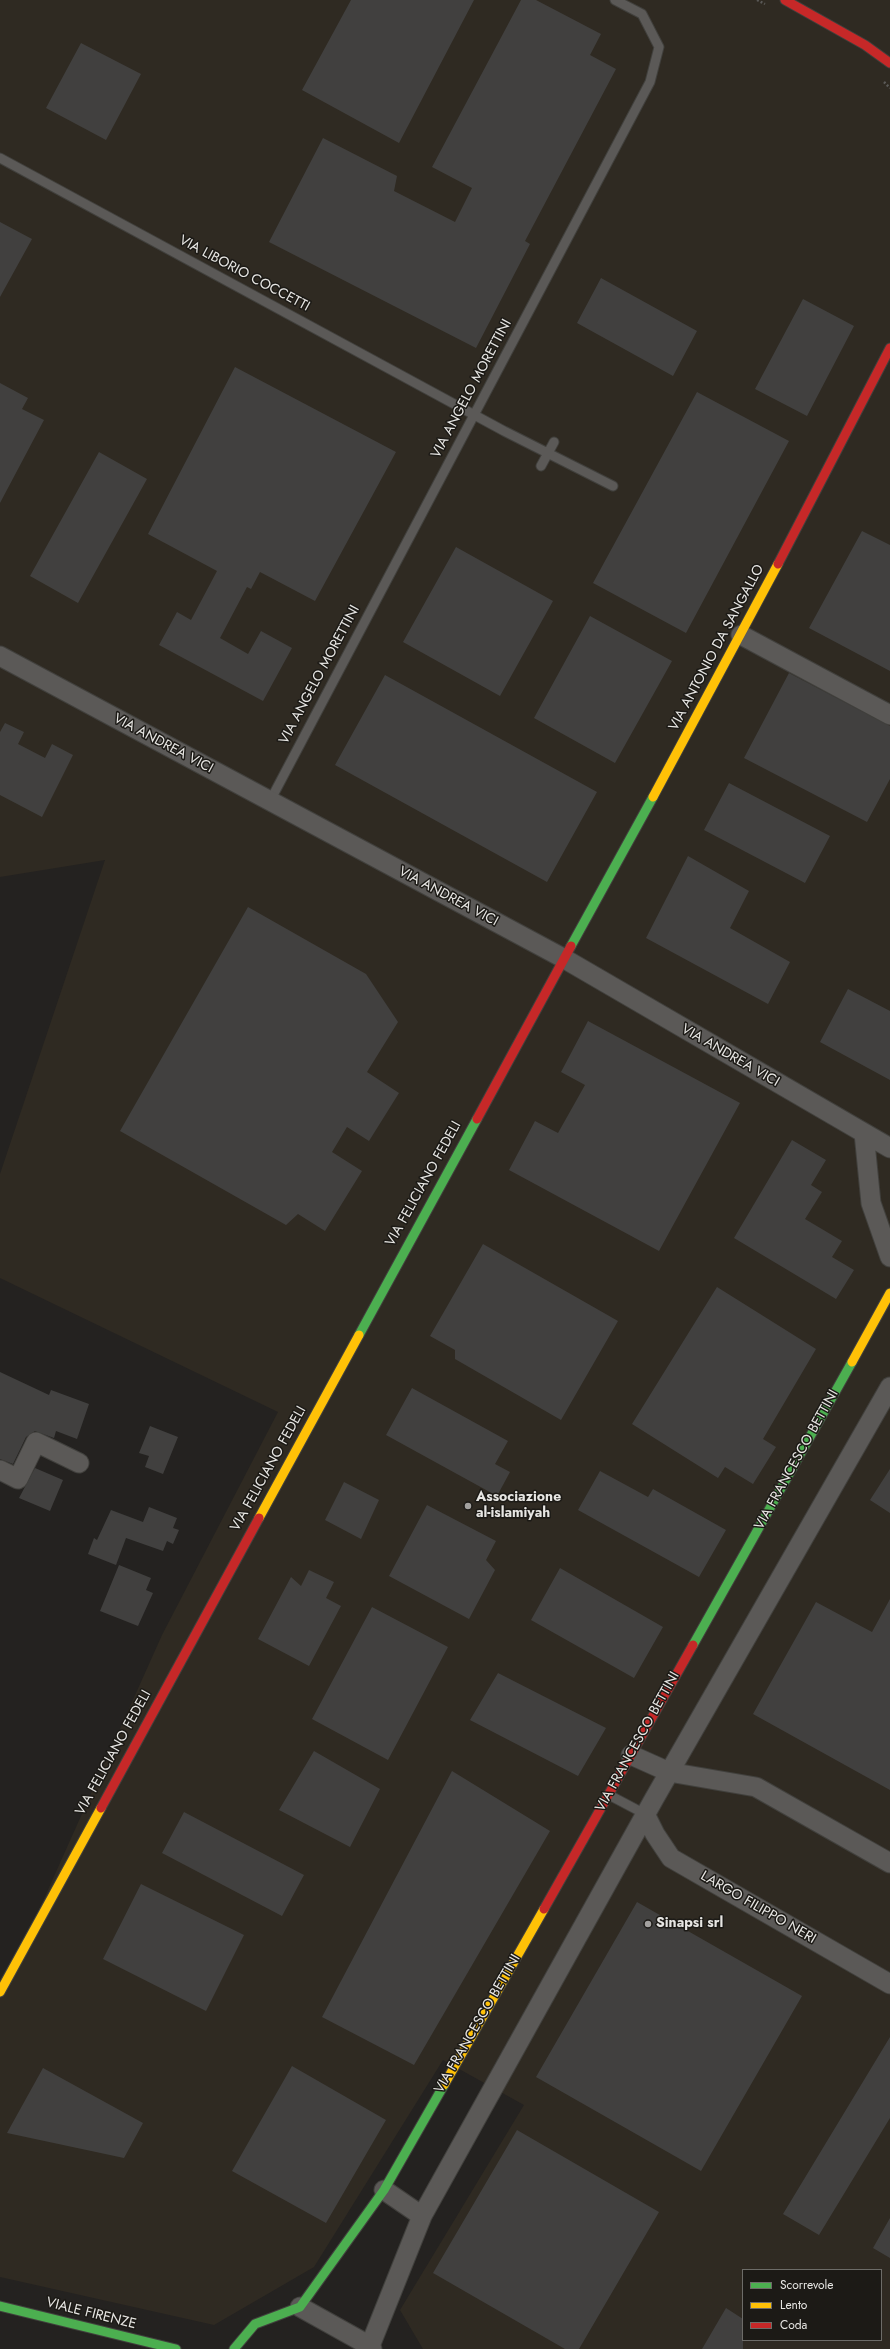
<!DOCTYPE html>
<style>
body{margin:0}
#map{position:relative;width:890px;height:2349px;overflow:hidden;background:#242220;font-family:Jost,sans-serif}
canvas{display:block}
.legend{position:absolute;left:742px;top:2269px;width:140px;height:72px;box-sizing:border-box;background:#1c1a16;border:1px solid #6d6c68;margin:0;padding:5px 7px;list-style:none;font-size:12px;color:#e7e6e3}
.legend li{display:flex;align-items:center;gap:8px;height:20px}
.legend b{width:20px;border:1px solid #6d6c68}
</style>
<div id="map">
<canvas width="890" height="2349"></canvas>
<ul class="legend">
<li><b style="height:5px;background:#4caf50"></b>Scorrevole</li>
<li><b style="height:5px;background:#ffc107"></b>Lento</li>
<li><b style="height:5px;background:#c62828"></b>Coda</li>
</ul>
</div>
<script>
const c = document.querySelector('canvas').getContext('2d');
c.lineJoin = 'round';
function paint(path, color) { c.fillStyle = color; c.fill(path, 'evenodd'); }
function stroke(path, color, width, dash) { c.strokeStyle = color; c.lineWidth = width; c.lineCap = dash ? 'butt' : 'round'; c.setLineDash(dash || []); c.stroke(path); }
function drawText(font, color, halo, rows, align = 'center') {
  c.font = font + ' Jost,sans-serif'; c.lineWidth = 3; c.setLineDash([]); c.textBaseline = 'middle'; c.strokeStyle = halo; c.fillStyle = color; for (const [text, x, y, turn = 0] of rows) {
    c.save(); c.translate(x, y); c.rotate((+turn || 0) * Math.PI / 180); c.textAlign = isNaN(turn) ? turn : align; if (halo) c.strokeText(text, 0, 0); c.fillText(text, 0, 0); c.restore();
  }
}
paint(new Path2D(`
 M0 0H890V2349H423L400 2310 524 2105 443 2060 314 2267 214 2325 0 2277V1997L162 1635 278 1412 0 1278V1174L105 860 0 877ZM743 2270H881V2340H743Z`), '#2f2a22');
paint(new Path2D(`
 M351 0H474L399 143 302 90Z
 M521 0H536L601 34 590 55 616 69 525 241 530 244 476 348 269 242 323 138 397 176 394 191 455 222 472 188 432 167Z
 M81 43 141 74 106 140 46 108Z
 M0 222 32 239 0 297Z
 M601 278 697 331 673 376 577 323Z
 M803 299 854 326 807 416 755 389Z
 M235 367 396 452 315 601 260 572 251 589 247 587 220 638 248 654 261 631 292 648 263 701 159 645 177 612 191 620 217 571 148 534Z
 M0 383 28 398 22 409 44 420 0 503Z
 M697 392 789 441 686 633 593 583Z
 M99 452 147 479 78 603 30 576Z
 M862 531 890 545V671L809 628Z
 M456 547 553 601 500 696 403 642Z
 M590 616 672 661 615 763 534 718Z
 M789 673 890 726V779L867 822 744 758Z
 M385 675 597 792 547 882 335 765Z
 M5 723 24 732 18 744 45 758 52 744 73 755 42 817 0 795V732Z
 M729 783 830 836 805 883 704 830Z
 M688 856 749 891 730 928 790 962 768 1004 646 938Z
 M248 907 366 974 398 1022 367 1072 399 1093 369 1141 347 1127 332 1152 362 1171 325 1231 298 1214 286 1225 120 1131Z
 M848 989 890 1011V1080L820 1042Z
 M588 1021 740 1103 659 1251 509 1170 535 1121 558 1133 585 1085 561 1072Z
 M792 1140 826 1160 811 1185 822 1192 805 1219 842 1241 832 1257 854 1270 836 1299 734 1238Z
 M483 1244 618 1321 561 1420 455 1359V1350L430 1336Z
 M717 1287 816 1349 763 1439 776 1447 753 1484 725 1467 718 1478 632 1424Z
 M0 1372 49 1395 51 1390 89 1404 77 1439 56 1431 54 1438 35 1431 26 1437 13 1464 0 1459Z
 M412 1388 508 1441 495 1464 510 1472 497 1496 386 1435Z
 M150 1426 178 1437 163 1474 145 1467 149 1456 139 1453Z
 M35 1468 63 1480 50 1511 19 1498Z
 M890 1469V1513L870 1500Z
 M600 1471 648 1497 653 1489 726 1530 699 1577 578 1510Z
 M344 1482 379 1500 361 1539 325 1520Z
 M427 1505 496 1541 486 1560 495 1570 469 1619 389 1576Z
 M149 1507 177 1518 173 1528 179 1530 173 1544 167 1541 163 1551 126 1538 116 1565 88 1554 94 1538 97 1540 111 1510 143 1522Z
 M119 1565 151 1578 146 1590 153 1593 138 1626 100 1611Z
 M560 1568 663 1627 634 1678 531 1620Z
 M309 1570 334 1582 326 1598 341 1606 309 1666 258 1639 291 1577 301 1586Z
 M890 1599V1790L753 1714 816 1602 872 1632Z
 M372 1607 448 1647 388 1760 312 1719Z
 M498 1673 606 1728 578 1776 470 1720Z
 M314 1751 380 1789 350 1847 279 1810Z
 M452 1771 550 1831 414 2065 322 2017Z
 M184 1812 304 1875 282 1916 162 1853Z
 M141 1884 244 1935 206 2011 103 1959Z
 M637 1902 802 1996 701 2171 536 2077Z
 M890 2037V2118L819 2235 783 2214Z
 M292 2066 386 2120 326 2223 232 2171Z
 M43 2068 143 2123 124 2158 7 2133Z
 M517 2130 659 2212 579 2349H565L433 2273Z
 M890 2218V2258L873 2248Z
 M726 2308 743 2319V2349H702Z`), '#41403f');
const lane = new Path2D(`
 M0 158 504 431 613 486
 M541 466 554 442
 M270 801 650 82 659 47 642 14 615 0
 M609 1795 645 1814`);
const street = new Path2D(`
 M741 635 890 715
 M0 656 563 958 890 1148
 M864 1133 871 1203 890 1257
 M0 1470 18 1479 36 1442 79 1463
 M631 1755 669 1772 756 1787 890 1863
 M645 1814 655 1834 671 1858 890 1984
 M384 2190 422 2216
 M300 2307 370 2346
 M372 2349 370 2346 422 2216 654 1799 890 1387`);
const fast = new Path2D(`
 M571 946 653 797
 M359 1335 477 1119
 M693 1645 852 1362
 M0 2306 176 2349
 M234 2349 255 2324 300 2307 384 2190 444 2085`);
const slow = new Path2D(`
 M653 797 778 564
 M852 1362 890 1293
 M259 1518 359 1335
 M0 1992 101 1808
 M444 2085 544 1909`);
const jam = new Path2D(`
 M785 0 865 45 890 63
 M778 564 890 348
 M477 1119 571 946
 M101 1808 259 1518
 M544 1909 693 1645`);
stroke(lane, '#41403d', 11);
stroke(street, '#41403d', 21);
stroke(fast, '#41403d', 11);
stroke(slow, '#41403d', 11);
stroke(jam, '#41403d', 11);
stroke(new Path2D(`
 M757 0 765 4
 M884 82 890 88`), '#5a5957', 2.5, [2, 2]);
stroke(lane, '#5b5957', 9);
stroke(street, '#5b5957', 19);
stroke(fast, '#4caf50', 9);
stroke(slow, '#ffc107', 9);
stroke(jam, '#c62828', 9);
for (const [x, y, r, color] of [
 [468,1506,4,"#a3a19f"],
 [648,1924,4,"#a3a19f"]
]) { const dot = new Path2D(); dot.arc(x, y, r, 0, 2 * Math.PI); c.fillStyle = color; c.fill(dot); stroke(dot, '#1c1a16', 1.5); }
drawText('14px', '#e7e6e3', '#1c1a16', [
 ["VIA LIBORIO COCCETTI",244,274,28],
 ["VIA ANGELO MORETTINI",472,389,-62],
 ["VIA ANTONIO DA SANGALLO",717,648,-62],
 ["VIA ANGELO MORETTINI",320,675,-62],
 ["VIA ANDREA VICI",163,744,28],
 ["VIA ANDREA VICI",448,897,28],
 ["VIA ANDREA VICI",730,1056,30],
 ["VIA FELICIANO FEDELI",424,1184,-61],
 ["VIA FRANCESCO BETTINI",797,1460,-61],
 ["VIA FELICIANO FEDELI",269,1469,-61],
 ["VIA FRANCESCO BETTINI",638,1742,-61],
 ["VIA FELICIANO FEDELI",114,1753,-61],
 ["LARGO FILIPPO NERI",758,1908,30],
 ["VIA FRANCESCO BETTINI",478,2024,-60],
 ["VIALE FIRENZE",91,2314,14]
]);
drawText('bold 14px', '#e7e6e3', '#1c1a16', [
 ["Associazione",476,1498],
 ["al-islamiyah",476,1514],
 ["Sinapsi srl",656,1924]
], 'left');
</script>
